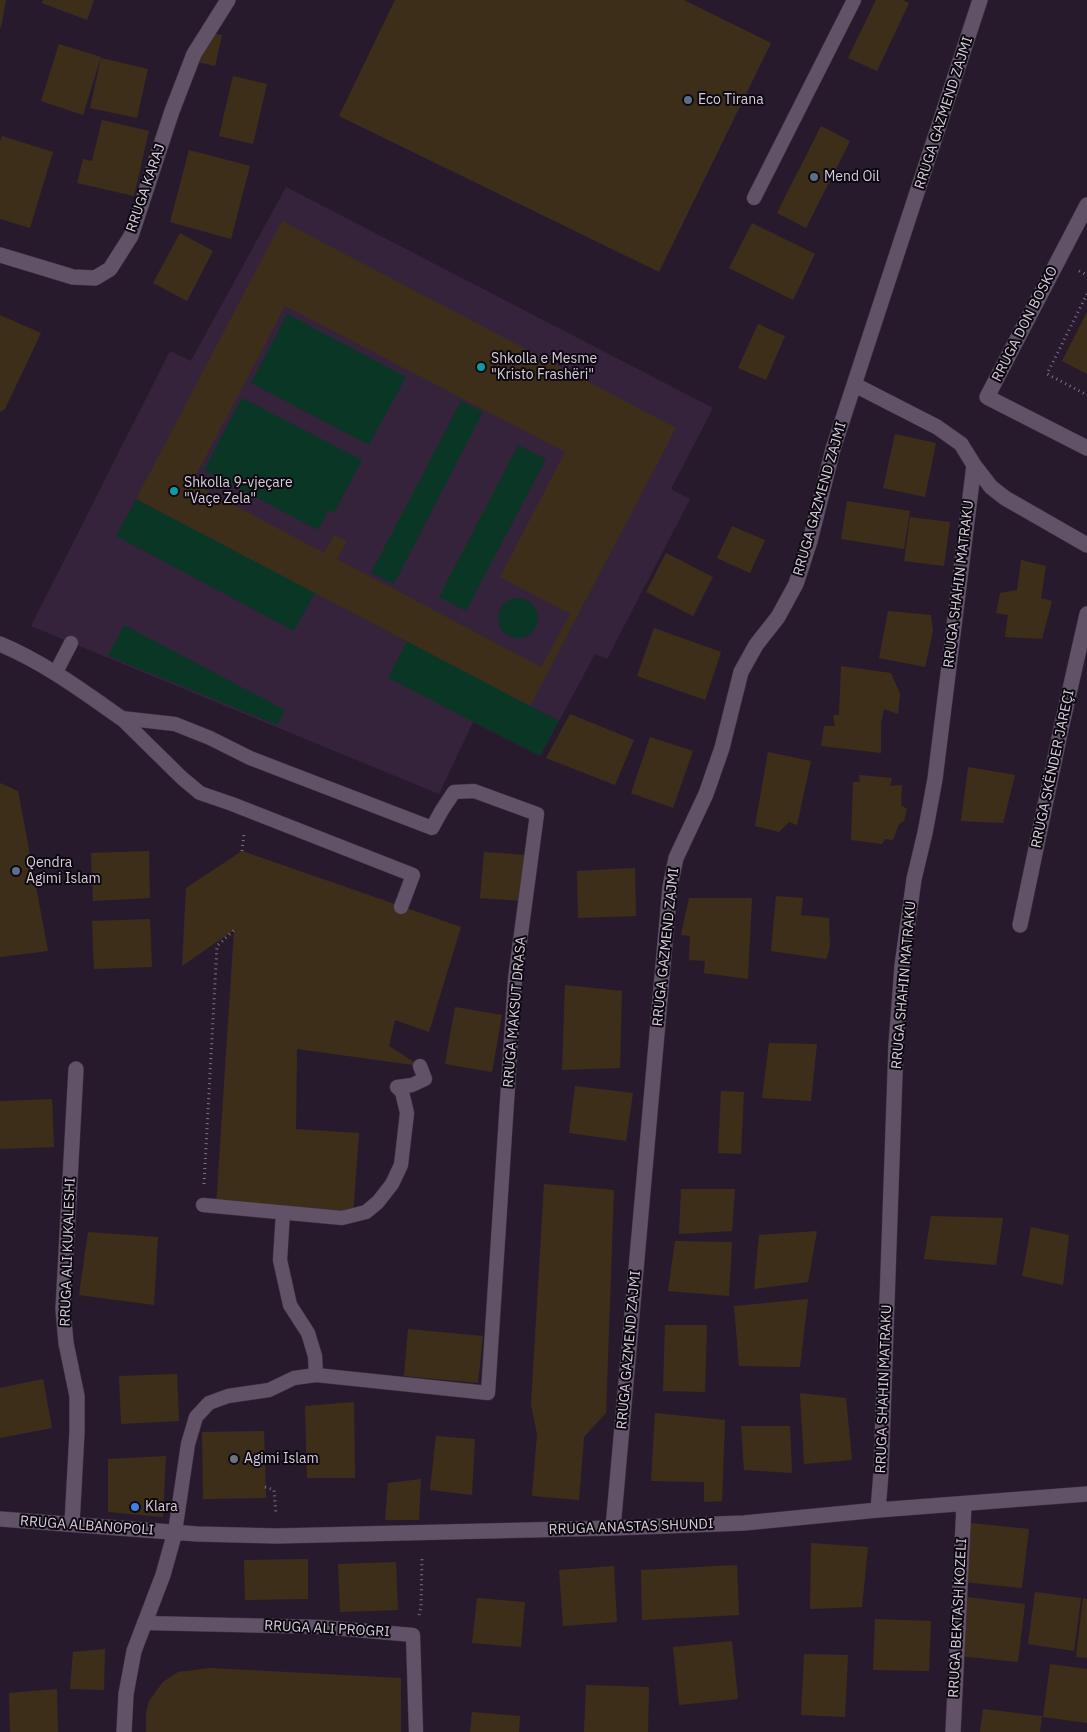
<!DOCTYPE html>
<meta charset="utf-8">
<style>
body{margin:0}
canvas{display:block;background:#281a2d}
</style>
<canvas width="1087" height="1732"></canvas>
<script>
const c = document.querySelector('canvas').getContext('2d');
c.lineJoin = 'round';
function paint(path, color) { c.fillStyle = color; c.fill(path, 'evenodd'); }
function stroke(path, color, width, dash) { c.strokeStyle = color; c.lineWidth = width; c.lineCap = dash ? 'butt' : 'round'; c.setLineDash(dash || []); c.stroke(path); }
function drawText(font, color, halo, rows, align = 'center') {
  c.font = font + ' "IBM Plex Sans",sans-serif'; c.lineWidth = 4; c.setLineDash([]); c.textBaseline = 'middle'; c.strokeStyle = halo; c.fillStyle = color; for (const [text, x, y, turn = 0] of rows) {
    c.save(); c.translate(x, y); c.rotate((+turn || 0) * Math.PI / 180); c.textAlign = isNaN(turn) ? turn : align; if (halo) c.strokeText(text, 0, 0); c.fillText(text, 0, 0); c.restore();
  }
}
paint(new Path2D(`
 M286 187 713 408 671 489 690 499 607 659 595 654 540 756 473 722 439 794 31 626 170 351 191 361Z`), '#35233b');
paint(new Path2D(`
 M287 314 406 377 369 445 251 383Z
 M242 398 362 460 334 513 328 510 318 530 204 470Z
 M461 401 483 412 394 584 371 573Z
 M518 445 546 459 466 611 439 597Z
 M136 499 315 593 294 631 116 536Z
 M498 618a20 20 0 1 1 40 0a20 20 0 1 1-40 0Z
 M124 625 285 710 277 725 108 656Z
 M407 641 559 721 540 756 388 678Z`), '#0a3625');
paint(new Path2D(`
 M0 0H6L1 28H0Z
 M43 0H94L87 20 42 3Z
 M395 0H684L771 43 659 272 339 116Z
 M876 0H903L909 3 877 71 848 58Z
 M200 31 222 35 215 66 193 61Z
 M59 44 101 57 83 115 41 101Z
 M101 58 148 69 137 118 90 108Z
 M233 76 267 84 253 144 219 136Z
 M102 120 149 131 134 196 77 183 83 159 92 161Z
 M821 126 850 141 806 228 777 213Z
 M2 136 53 152 30 228 0 219V141Z
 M189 150 250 166 231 239 170 222Z
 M282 221 676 428 530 706 136 499ZM285 306 565 452 500 577 570 614 541 667 337 559 347 541 334 535 324 553 192 483Z
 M752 223 815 254 793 300 729 268Z
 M180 233 213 251 187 301 153 283Z
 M1087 312V374L1062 361Z
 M0 315 41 333 5 409 0 412Z
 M758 324 785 336 766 380 738 368Z
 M895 434 936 443 925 497 883 488Z
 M847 501 910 511 904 549 841 539Z
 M910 517 950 522 944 566 904 561Z
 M732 526 765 540 750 573 717 558Z
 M666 553 713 577 693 616 646 592Z
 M1021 560 1046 566 1041 598 1052 601 1042 639 1005 637 1008 615 996 613 1000 593 1017 590Z
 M888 611 931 615 933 631 925 667 879 658Z
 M654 628 721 652 705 700 637 676Z
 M841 666 891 673 900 694 898 714 884 709 881 723V753L821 746 824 726H835L833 715H839Z
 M570 714 634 740 615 785 546 758Z
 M650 737 693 751 673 808 631 793Z
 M768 752 811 761 797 825 789 822 779 832 755 826Z
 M968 767 1015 775 1003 823 961 821Z
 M859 775 892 778 890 786 902 785 901 805 907 809 904 821 899 824 893 840 885 839 882 844 851 840 853 782H860Z
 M0 783 18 791 48 951 0 957Z
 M149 851 150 898 93 901 91 853Z
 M242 851 461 927 429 1032 395 1020 389 1046 420 1066 297 1049 296 1129 359 1133 353 1215 216 1207 234 930 182 966 186 888Z
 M484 852 526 855 522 901 480 898Z
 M635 868 636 916 578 918 577 871Z
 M776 896 803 898 801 915 829 918 830 947 826 959 771 951Z
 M689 898H752L748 979 704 973 705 961 689 960 690 936 681 935Z
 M150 919 152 967 94 969 92 921Z
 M565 985 622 991 620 1068 562 1070Z
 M455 1007 502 1015 492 1072 445 1064Z
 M769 1043 817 1044 811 1101 762 1098Z
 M575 1086 633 1093 626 1141 569 1133Z
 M721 1091 744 1092 741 1154 718 1153Z
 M52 1099 54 1147 0 1149V1101Z
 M544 1184 614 1190 606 1413 584 1437 579 1500 532 1496 537 1434 531 1405Z
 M681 1189H735L732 1231 679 1234Z
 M931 1216 1003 1218 996 1265 924 1259Z
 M1031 1227 1069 1235 1063 1285 1022 1276Z
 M817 1231 808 1282 754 1289 759 1235Z
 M88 1232 158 1237 154 1305 79 1295Z
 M675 1241 732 1242 729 1296 668 1291Z
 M808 1299 800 1367 739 1366 734 1306Z
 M665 1325H707L705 1392 663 1391Z
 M408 1329 483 1336 478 1383 404 1376Z
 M177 1374 179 1421 121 1424 119 1376Z
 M43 1379 52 1428 0 1438V1388Z
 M800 1393 846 1398 852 1460 804 1464Z
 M354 1402 355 1478H307L305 1406Z
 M655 1413 725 1420 722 1501 704 1502V1482L651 1481Z
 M741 1426H790L792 1473 744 1470Z
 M264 1431 266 1498 203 1499 202 1432Z
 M436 1436 475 1439 472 1495 430 1490Z
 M166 1456 163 1517 108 1512V1459Z
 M421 1479 419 1520H385L388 1483Z
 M970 1523 1029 1529 1022 1588 963 1582Z
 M811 1543 868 1547 862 1607 810 1609Z
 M308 1559V1599L245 1600 244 1560Z
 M396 1562 398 1610 340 1612 338 1564Z
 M737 1565 739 1615 642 1620 641 1570Z
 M614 1566 617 1622 563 1626 559 1570Z
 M1035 1592 1081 1598 1074 1651 1028 1644Z
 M966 1597 1025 1604 1018 1662 959 1656Z
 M477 1598 525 1602 521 1647 472 1643Z
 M1083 1598 1087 1599V1658L1076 1657Z
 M875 1619 931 1621 929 1671 873 1670Z
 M732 1641 738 1699 679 1705 673 1647Z
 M105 1649 104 1690 70 1689 73 1652Z
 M804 1654 848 1655 845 1717 801 1715Z
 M1050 1664 1087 1669V1723L1043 1717Z
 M210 1668 401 1678V1732H146V1713L149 1701 163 1682 178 1672Z
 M586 1685 649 1687 648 1732H584Z
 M57 1689 58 1732H10L9 1693Z
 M983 1709 1042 1716 1040 1732H980Z
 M472 1712 520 1716 519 1732H470Z`), '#3d2e1a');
const lane = new Path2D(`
 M754 198 854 0
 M56 672 71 643
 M121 718 175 724 210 738 250 758 432 828 442 810 454 792 474 791 537 814 515 979 488 1393 316 1375 294 1378 269 1390 228 1396 209 1403 196 1417 188 1444 175 1532
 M121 718 182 778 200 793 232 804 413 875 401 907
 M203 1205 342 1218 366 1212 378 1202 392 1184 401 1165 407 1113 402 1092 397 1087 412 1085 425 1079 420 1066
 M283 1213 280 1260 290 1305 308 1333 315 1356 316 1375
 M144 1623 322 1627 413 1635 416 1732`);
const street = new Path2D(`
 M1087 205 987 397 1087 448
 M0 255 73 277 95 278 110 269 131 236 172 111 194 54 228 0
 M855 385 937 427 961 444 974 465 991 487 1005 498 1087 545
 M0 644C45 663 81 690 121 718
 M1020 925 1061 729 1087 614
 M878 1510 881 1473 896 1045 902 966 914 879 925 833 935 779 974 465
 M0 1519 197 1534 277 1536 613 1528 744 1523 878 1510 1087 1494
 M72 1524 77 1432V1396L66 1343 63 1309 76 1069
 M613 1528 670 887 676 858 706 794 722 748 741 672 756 645 778 617 796 584 810 541 833 449 980 0
 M124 1732 126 1694 134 1651 163 1575 175 1532
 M953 1732 964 1505`);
stroke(lane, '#403544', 15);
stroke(street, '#403544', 16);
stroke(new Path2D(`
 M1079 271 1087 275
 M1087 294 1047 374 1087 395
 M242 851 244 834
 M204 1184 217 946 234 930
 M265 1487 274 1490 276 1514
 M419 1615 421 1608 422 1556`), '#7e7282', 3, [1, 4]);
stroke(lane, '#625267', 14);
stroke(street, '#625267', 15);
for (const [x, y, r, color] of [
 [688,100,5,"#5c6f8a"],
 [814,177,5,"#5c6f8a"],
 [481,367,5,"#0f9aa8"],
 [174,491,5,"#0f9aa8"],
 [16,871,5,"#5c6f8a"],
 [234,1459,5,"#6b7280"],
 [135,1507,5,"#3f7fe0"]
]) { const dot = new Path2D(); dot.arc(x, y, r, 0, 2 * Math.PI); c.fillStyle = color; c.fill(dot); stroke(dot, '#0d0810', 2); }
drawText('14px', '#d7ceda', '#0d0810', [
 ["Eco Tirana",698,100],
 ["Mend Oil",824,177],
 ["Shkolla e Mesme",491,359],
 ["\"Kristo Frashëri\"",491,375],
 ["Shkolla 9-vjeçare",184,483],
 ["\"Vaçe Zela\"",184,499],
 ["Qendra",26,863],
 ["Agimi Islam",26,879],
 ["Agimi Islam",244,1459],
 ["Klara",145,1507]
], 'left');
drawText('14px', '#d7ceda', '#0d0810', [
 ["RRUGA GAZMEND ZAJMI",944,113,-72],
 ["RRUGA KARAJ",146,188,-71],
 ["RRUGA DON BOSKO",1025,324,-63],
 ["RRUGA GAZMEND ZAJMI",820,499,-74],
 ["RRUGA SHAHIN MATRAKU",959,584,-83],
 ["RRUGA SKËNDER JAREÇI",1053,769,-78],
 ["RRUGA GAZMEND ZAJMI",666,947,-84],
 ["RRUGA SHAHIN MATRAKU",904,985,-85],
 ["RRUGA MAKSUT DRASA",515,1012,-85],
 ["RRUGA ALI KUKALESHI",68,1252,-88],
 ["RRUGA GAZMEND ZAJMI",629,1350,-85],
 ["RRUGA SHAHIN MATRAKU",884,1389,-88],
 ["RRUGA ALBANOPOLI",87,1526,4],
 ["RRUGA ANASTAS SHUNDI",631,1527,-2],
 ["RRUGA BEKTASH KOZELI",958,1618,-87],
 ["RRUGA ALI PROGRI",327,1629,3]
]);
</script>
